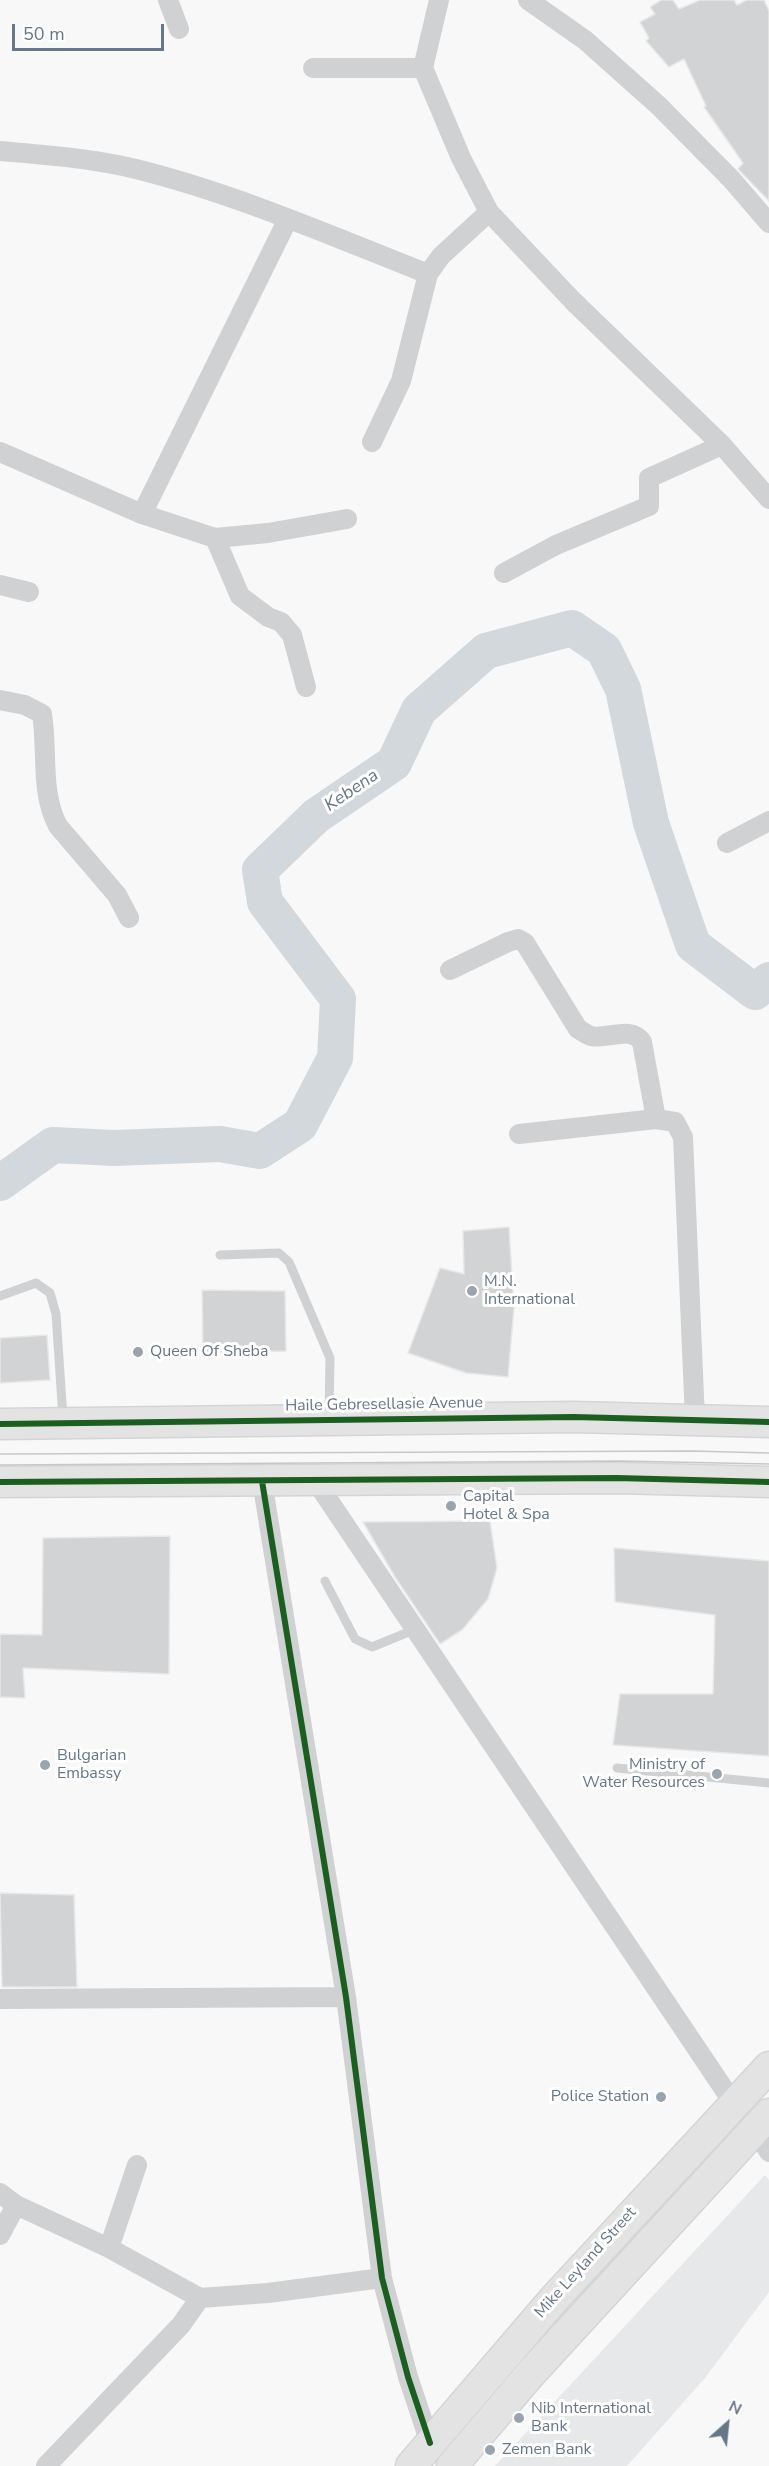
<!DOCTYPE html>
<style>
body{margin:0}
#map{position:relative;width:769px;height:2466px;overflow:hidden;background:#f8f8f8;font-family:"Nunito Sans",sans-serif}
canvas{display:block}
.north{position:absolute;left:697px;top:2394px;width:60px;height:60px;-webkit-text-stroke:4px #fff;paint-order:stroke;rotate:27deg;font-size:16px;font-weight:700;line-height:24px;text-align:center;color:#677788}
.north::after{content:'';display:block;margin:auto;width:21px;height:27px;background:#677788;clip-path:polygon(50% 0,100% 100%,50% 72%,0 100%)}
.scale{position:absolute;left:12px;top:24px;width:152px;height:27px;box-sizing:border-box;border:3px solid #677788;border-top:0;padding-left:8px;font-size:18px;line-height:21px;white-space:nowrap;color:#677788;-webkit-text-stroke:4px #fff;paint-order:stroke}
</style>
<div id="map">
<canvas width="769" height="2466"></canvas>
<div class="north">N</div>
<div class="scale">50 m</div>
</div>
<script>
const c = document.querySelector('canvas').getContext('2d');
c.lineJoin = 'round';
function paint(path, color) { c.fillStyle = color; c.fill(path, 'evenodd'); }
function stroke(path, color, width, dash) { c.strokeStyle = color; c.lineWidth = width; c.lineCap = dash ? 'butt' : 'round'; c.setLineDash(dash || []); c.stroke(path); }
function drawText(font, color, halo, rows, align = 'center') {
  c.font = font + ' "Nunito Sans",sans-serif'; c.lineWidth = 6; c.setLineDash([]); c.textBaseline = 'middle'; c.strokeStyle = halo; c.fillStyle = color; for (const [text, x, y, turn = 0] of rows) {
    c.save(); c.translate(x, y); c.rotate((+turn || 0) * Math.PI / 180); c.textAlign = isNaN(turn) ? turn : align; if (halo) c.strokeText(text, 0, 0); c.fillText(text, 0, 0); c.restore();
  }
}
paint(new Path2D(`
 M765 2175 769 2180V2292L705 2378 627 2466H495Z`), '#e7e8e9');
stroke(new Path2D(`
 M0 1183 53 1145 114 1148 220 1144 260 1151 300 1125 335 1058 338 999 265 902 260 870 316 816 394 763 419 710 486 651 572 628 604 650 623 689 651 823 693 945 755 992 769 980`), '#d2d8dc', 36);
const building = new Path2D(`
 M661 0H673L679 9 700 0H734L737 5 747 0H764L769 11V201L738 169 743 163 704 107 706 106 684 59 669 67 646 41 649 38 640 22 655 14 650 7Z
 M509 1227 514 1308 508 1377 466 1373 408 1353 440 1268 464 1274 463 1231Z
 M202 1290 285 1291 286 1351 203 1353Z
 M47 1335 50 1380 0 1383V1338Z
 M490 1521 497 1568 488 1599 462 1630 440 1644 395 1577 363 1522Z
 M170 1536 169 1674 23 1668 25 1698 0 1697V1634L42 1635 43 1538Z
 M614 1548 769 1561V1756L613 1745 620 1694H713L715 1615 615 1602Z
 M0 1893 74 1895 77 1987H2Z`);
paint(building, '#d2d3d4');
stroke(building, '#e8e8e8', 1.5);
const primary = new Path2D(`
 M0 1424 574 1417 769 1422
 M0 1482 617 1478 769 1482
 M411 2466 554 2299 769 2067
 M452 2466 532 2372 769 2114`);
stroke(primary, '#d4d5d6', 33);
stroke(new Path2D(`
 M220 1255 279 1253 289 1262 330 1358 329 1416
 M0 1296 36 1283 50 1293 56 1314 63 1418
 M325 1581 355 1639 372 1647 416 1629
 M617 1768 769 1783`), '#d0d1d3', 9);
stroke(new Path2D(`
 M168 0 179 29
 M439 0 423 68 461 158 489 212 573 301 722 445 769 499
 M528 0 585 40 659 106 732 180 769 223
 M313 68H423
 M0 151C45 155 91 158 136 169 236 194 332 236 428 274L401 381 372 442
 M428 274 441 256 489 212
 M0 452 142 514 288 219
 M142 514 215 538 268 533 347 519
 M215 538 240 596 268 617 281 622 292 635 306 687
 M504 573 556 545 649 506V478L722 445
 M0 585 29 592
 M0 700 25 705 42 714C48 751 40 793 58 826L117 895 129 918
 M727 843 769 821
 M450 970 508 942 518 939 525 943 578 1029C582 1031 587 1035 591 1036 607 1040 631 1025 642 1042L656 1119
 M519 1134 656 1119 675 1122 683 1137 695 1420
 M315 1480 734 2104
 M262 1481 346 1997 382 2278 408 2377 430 2443
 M0 1999 346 1997
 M755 2130 769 2152
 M0 2193 16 2205 109 2248 200 2298 268 2293 382 2278
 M0 2235 16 2205
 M109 2248 137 2165
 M46 2466 181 2325 200 2298`), '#d0d1d3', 20);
stroke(primary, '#e3e3e4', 30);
stroke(new Path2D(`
 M0 1454 692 1451 769 1453
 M0 1465 621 1461 769 1464`), '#c6c7c8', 1.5);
stroke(new Path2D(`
 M0 1424 574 1417 769 1422
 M262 1481 346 1997 382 2278 408 2377 430 2443
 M0 1482 617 1478 769 1482`), '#1b5e20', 6);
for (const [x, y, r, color] of [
 [472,1291,6,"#9aa4af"],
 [138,1352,6,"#9aa4af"],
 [451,1506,6,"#9aa4af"],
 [45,1765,6,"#9aa4af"],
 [717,1774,6,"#9aa4af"],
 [661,2097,6,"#9aa4af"],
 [519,2418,6,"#9aa4af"],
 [490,2450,6,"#9aa4af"]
]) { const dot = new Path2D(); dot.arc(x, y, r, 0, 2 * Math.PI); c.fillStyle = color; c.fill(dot); stroke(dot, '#fff', 2); }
drawText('16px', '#677788', '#fff', [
 ["M.N.",484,1282],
 ["International",484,1300],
 ["Queen Of Sheba",150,1352],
 ["Capital",463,1497],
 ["Hotel & Spa",463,1515],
 ["Bulgarian",57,1756],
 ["Embassy",57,1774],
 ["Ministry of",705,1765,"right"],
 ["Water Resources",705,1783,"right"],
 ["Police Station",649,2097,"right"],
 ["Nib International",531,2409],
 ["Bank",531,2427],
 ["Zemen Bank",502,2450]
], 'left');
drawText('16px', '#677788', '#fff', [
 ["Haile Gebresellasie Avenue",384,1405,-1],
 ["Mike Leyland Street",586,2263,-48]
]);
drawText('italic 18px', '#637883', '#fff', [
 ["Kebena",352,791,-34]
]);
</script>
